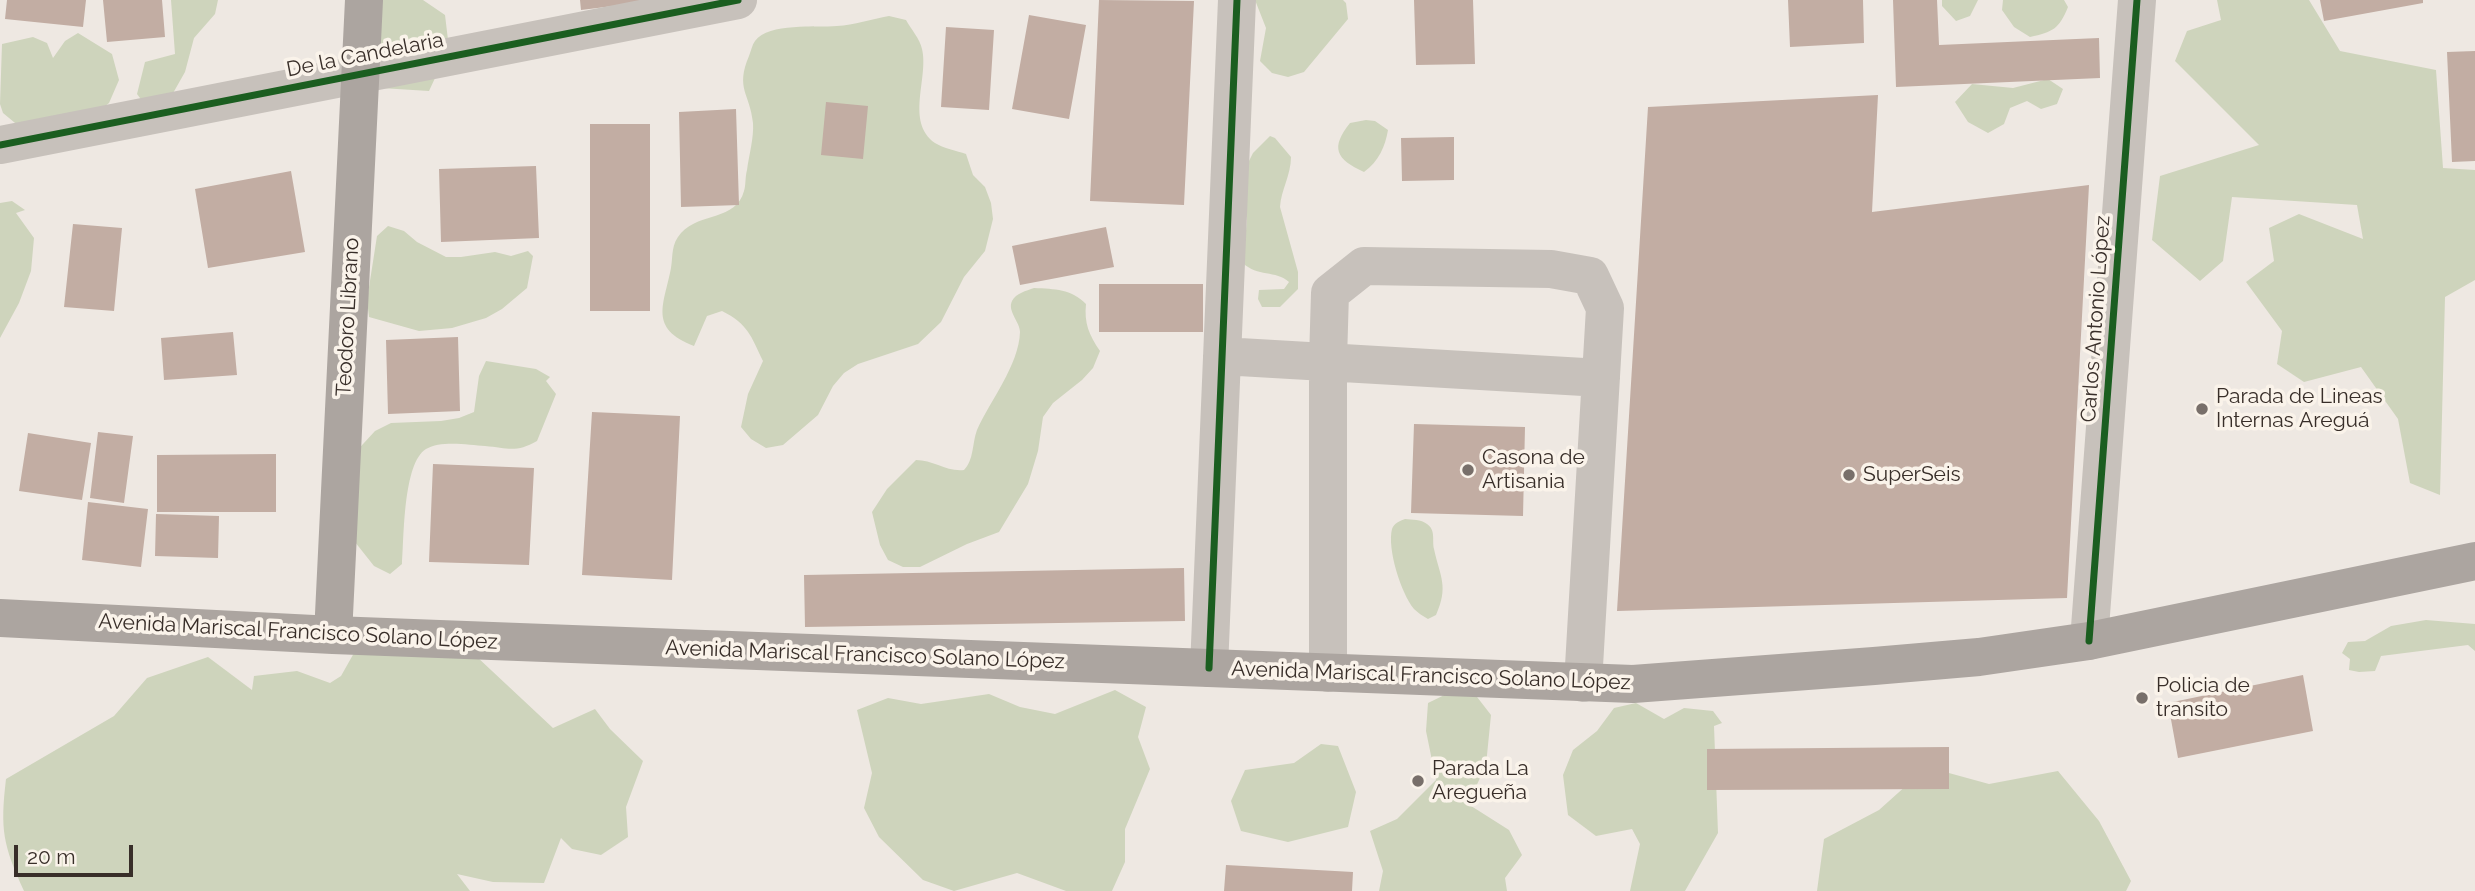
<!DOCTYPE html>
<meta charset="utf-8">
<style>
body{margin:0}
#map{position:relative;width:2475px;height:891px;overflow:hidden;background:#eee8e2;font-family:Raleway,sans-serif}
canvas{display:block}
.scale{position:absolute;left:14px;top:845px;width:119px;height:32px;box-sizing:border-box;border:4px solid #382e29;border-top:0;padding-left:9px;font-size:21px;line-height:24px;white-space:nowrap;color:#382e29;-webkit-text-stroke:5px #faf3ea;paint-order:stroke}
</style>
<div id="map">
<canvas width="2475" height="891"></canvas>
<div class="scale">20 m</div>
</div>
<script>
const c = document.querySelector('canvas').getContext('2d');
c.lineJoin = 'round';
function paint(path, color) { c.fillStyle = color; c.fill(path, 'evenodd'); }
function stroke(path, color, width, dash) { c.strokeStyle = color; c.lineWidth = width; c.lineCap = dash ? 'butt' : 'round'; c.setLineDash(dash || []); c.stroke(path); }
function drawText(font, color, halo, rows, align = 'center') {
  c.font = font + ' Raleway,sans-serif'; c.lineWidth = 7; c.setLineDash([]); c.textBaseline = 'middle'; c.strokeStyle = halo; c.fillStyle = color; for (const [text, x, y, turn = 0] of rows) {
    c.save(); c.translate(x, y); c.rotate((+turn || 0) * Math.PI / 180); c.textAlign = isNaN(turn) ? turn : align; if (halo) c.strokeText(text, 0, 0); c.fillText(text, 0, 0); c.restore();
  }
}
paint(new Path2D(`
 M171 0H218L215 14 194 38 185 72 168 102 152 114 137 94 145 62 175 54Z
 M379 0H423L445 15 449 48 429 91 381 88Z
 M1255 0H1343L1346 3 1348 19 1304 72 1288 77 1272 73 1260 61 1266 28Z
 M1942 0H1978L1970 16 1956 21 1942 6Z
 M2003 0H2064L2068 7C2059 29 2053 32 2030 37L2014 27 2002 10Z
 M2217 0H2309L2340 51 2436 70 2443 168 2475 170V280L2445 297 2440 495 2410 483 2398 419 2361 367 2304 382 2277 364 2282 331 2246 282 2274 261 2269 228 2299 214 2363 239 2357 205 2232 197 2223 261 2200 281 2152 240 2160 176 2259 145 2175 61 2187 31 2221 20Z
 M889 16 906 20C911 29 920 39 922 49 929 78 905 122 935 143 943 148 957 151 966 154L973 175 985 187 991 203 993 219 985 251 964 277 941 322 918 344 858 364 844 373 833 386 818 415 783 445 766 448 751 439 741 427 748 394 763 361C751 336 748 324 722 311L707 316 694 346C648 328 664 305 671 268 673 255 671 244 681 233 700 212 736 221 744 191 746 185 745 177 747 170 749 155 754 138 753 123 750 93 735 89 749 56 751 51 752 45 755 41 769 22 816 28 837 26 854 25 872 19 889 16Z
 M78 33 112 54 119 80 109 103 77 129 32 137 3 113 0 104 2 44 33 37 47 43 53 58 65 41Z
 M2048 79 2063 89 2057 104 2041 109 2027 101 2010 108 2004 124 1988 133 1968 122 1955 102 1972 84 2013 88Z
 M1366 120 1375 121 1388 130C1385 147 1379 161 1364 172 1336 159 1330 148 1350 123Z
 M1270 136 1275 138 1291 157C1291 175 1281 190 1280 207L1298 272V289L1280 307H1262L1258 299 1259 290 1284 289 1289 282C1276 270 1257 277 1243 263L1247 219 1244 194 1249 161 1253 153Z
 M12 201 25 210 16 213 34 238 31 271 19 303 0 338V203Z
 M388 226 404 231 417 242 446 257H461L495 252 511 256 528 251 533 256 527 288 502 309 486 318 452 328 419 331 369 317 367 300 377 236Z
 M1034 288C1055 289 1071 289 1086 304 1084 323 1089 335 1100 351L1093 368 1082 380 1053 403 1043 417 1038 451 1028 484 999 532 967 544 920 567H903L888 560 880 545 872 512 887 489 916 460C933 460 947 472 964 470 974 460 972 444 977 430 990 401 1019 365 1020 332 1020 322 1007 311 1012 301 1016 293 1026 291 1034 288Z
 M486 361 536 369 550 377 546 381 556 394 537 441C516 453 508 448 485 446 469 445 441 440 426 449 403 463 404 538 402 564L390 574 374 566 351 537 352 456 375 431 391 423 441 421 459 418 474 412 479 376Z
 M1405 519C1412 520 1421 519 1427 524 1436 530 1432 540 1434 549 1440 577 1449 586 1436 615L1428 619C1423 616 1418 613 1414 609 1401 593 1387 549 1392 529 1394 523 1400 521 1405 519Z
 M2426 620 2475 624V651L2468 645 2381 656 2375 671 2359 672 2349 670 2350 659 2342 653 2348 642 2365 641 2391 626Z
 M363 637 476 656 553 728 595 709 610 729 643 761 626 807 628 837 601 855 572 849 561 838 544 883 493 882 457 874 470 891H24C3 845 0 830 6 779L114 716 147 678 208 657 252 690 254 676 297 671 330 683 341 676Z
 M1467 684 1491 715 1486 765 1468 804 1509 830 1522 855 1505 878 1507 891H1379L1383 871 1370 831 1397 819 1436 780 1426 731 1428 703Z
 M1115 690 1146 707 1138 737 1150 769 1125 829V862L1112 891H1066L1017 873 954 891 923 880 879 837 864 808 872 773 857 710 888 698 921 704 989 694 1020 707 1055 714Z
 M1636 703 1664 719 1684 708 1713 711 1722 723 1714 726 1718 833 1685 891H1630L1640 844 1632 829 1596 836 1568 815 1563 775 1573 750 1597 731 1614 708Z
 M1321 744 1338 746 1356 792 1348 827 1288 842 1241 831 1231 801 1245 770 1294 763Z
 M1927 767 1989 784 2058 771 2099 821 2131 881 2126 891H1817L1824 839 1879 810Z`), '#ced4bc');
paint(new Path2D(`
 M7 0H86L83 27 5 19Z
 M103 0H162L165 37 107 42Z
 M580 0H646V2L581 10Z
 M1099 0 1194 1 1184 205 1090 201Z
 M1414 0H1473L1475 64 1416 65Z
 M1788 0H1863L1864 43 1790 47Z
 M1893 0H1937L1939 45 2099 38 2100 78 1896 87Z
 M2320 0H2423V3L2324 21Z
 M1029 15 1086 25 1069 119 1012 109Z
 M946 27 994 30 989 110 941 107Z
 M2475 51V161L2452 162 2447 52Z
 M1878 95 1872 212 2089 185 2067 598 1617 611 1648 107Z
 M826 102 868 106 863 159 821 155Z
 M736 109 739 205 681 207 679 112Z
 M590 124H650V311H590Z
 M1454 137V180L1402 181 1401 138Z
 M536 166 539 238 441 242 439 169Z
 M291 171 305 252 208 268 195 189Z
 M73 224 122 228 114 311 64 307Z
 M1106 227 1114 267 1020 285 1012 246Z
 M1099 284H1203V332H1099Z
 M233 332 237 375 164 380 161 338Z
 M458 337 460 411 388 414 386 340Z
 M592 412 680 416 672 580 582 575Z
 M1414 424 1525 427 1523 516 1411 513Z
 M98 432 133 436 124 503 90 498Z
 M28 433 91 443 82 500 19 491Z
 M276 454V512H157V455Z
 M433 464 534 468 529 565 429 562Z
 M88 502 148 509 141 567 82 560Z
 M156 514 219 516 218 558 155 556Z
 M1184 568 1185 621 805 627 804 575Z
 M2303 675 2313 731 2178 758 2168 703Z
 M1949 747V789L1707 790V749Z
 M1226 865 1353 872 1352 891H1224Z`), '#c2ada3');
stroke(new Path2D(`
 M0 145 738 0
 M1222 356 1601 378
 M2089 641 2137 0
 M1209 668 1237 0
 M1328 673V360L1330 293 1364 266 1551 269 1590 276 1605 308 1583 683`), '#c7c1bb', 38);
stroke(new Path2D(`
 M0 618 333 635 1633 684 1874 666 1979 657 2089 641 2475 561
 M333 635 364 0`), '#aca5a0', 38);
stroke(new Path2D(`
 M0 145 738 0
 M2089 641 2137 0
 M1209 668 1237 0`), '#1b5e20', 7);
for (const [x, y, r, color] of [
 [2202,409,7,"#786f6a"],
 [1468,470,7,"#786f6a"],
 [1849,475,7,"#786f6a"],
 [2142,698,7,"#786f6a"],
 [1418,781,7,"#786f6a"]
]) { const dot = new Path2D(); dot.arc(x, y, r, 0, 2 * Math.PI); c.fillStyle = color; c.fill(dot); stroke(dot, '#faf3ea', 2.5); }
drawText('21px', '#382e29', '#faf3ea', [
 ["De la Candelaria",365,55,-11],
 ["Teodoro Librano",348,317,-87],
 ["Carlos Antonio López",2096,319,-86],
 ["Avenida Mariscal Francisco Solano López",298,632,3],
 ["Avenida Mariscal Francisco Solano López",865,655,2],
 ["Avenida Mariscal Francisco Solano López",1431,676,2]
]);
drawText('21px', '#382e29', '#faf3ea', [
 ["Parada de Lineas",2216,397],
 ["Internas Areguá",2216,421],
 ["Casona de",1482,458],
 ["Artisania",1482,482],
 ["SuperSeis",1863,475],
 ["Policia de",2156,686],
 ["transito",2156,710],
 ["Parada La",1432,769],
 ["Aregueña",1432,793]
], 'left');
</script>
